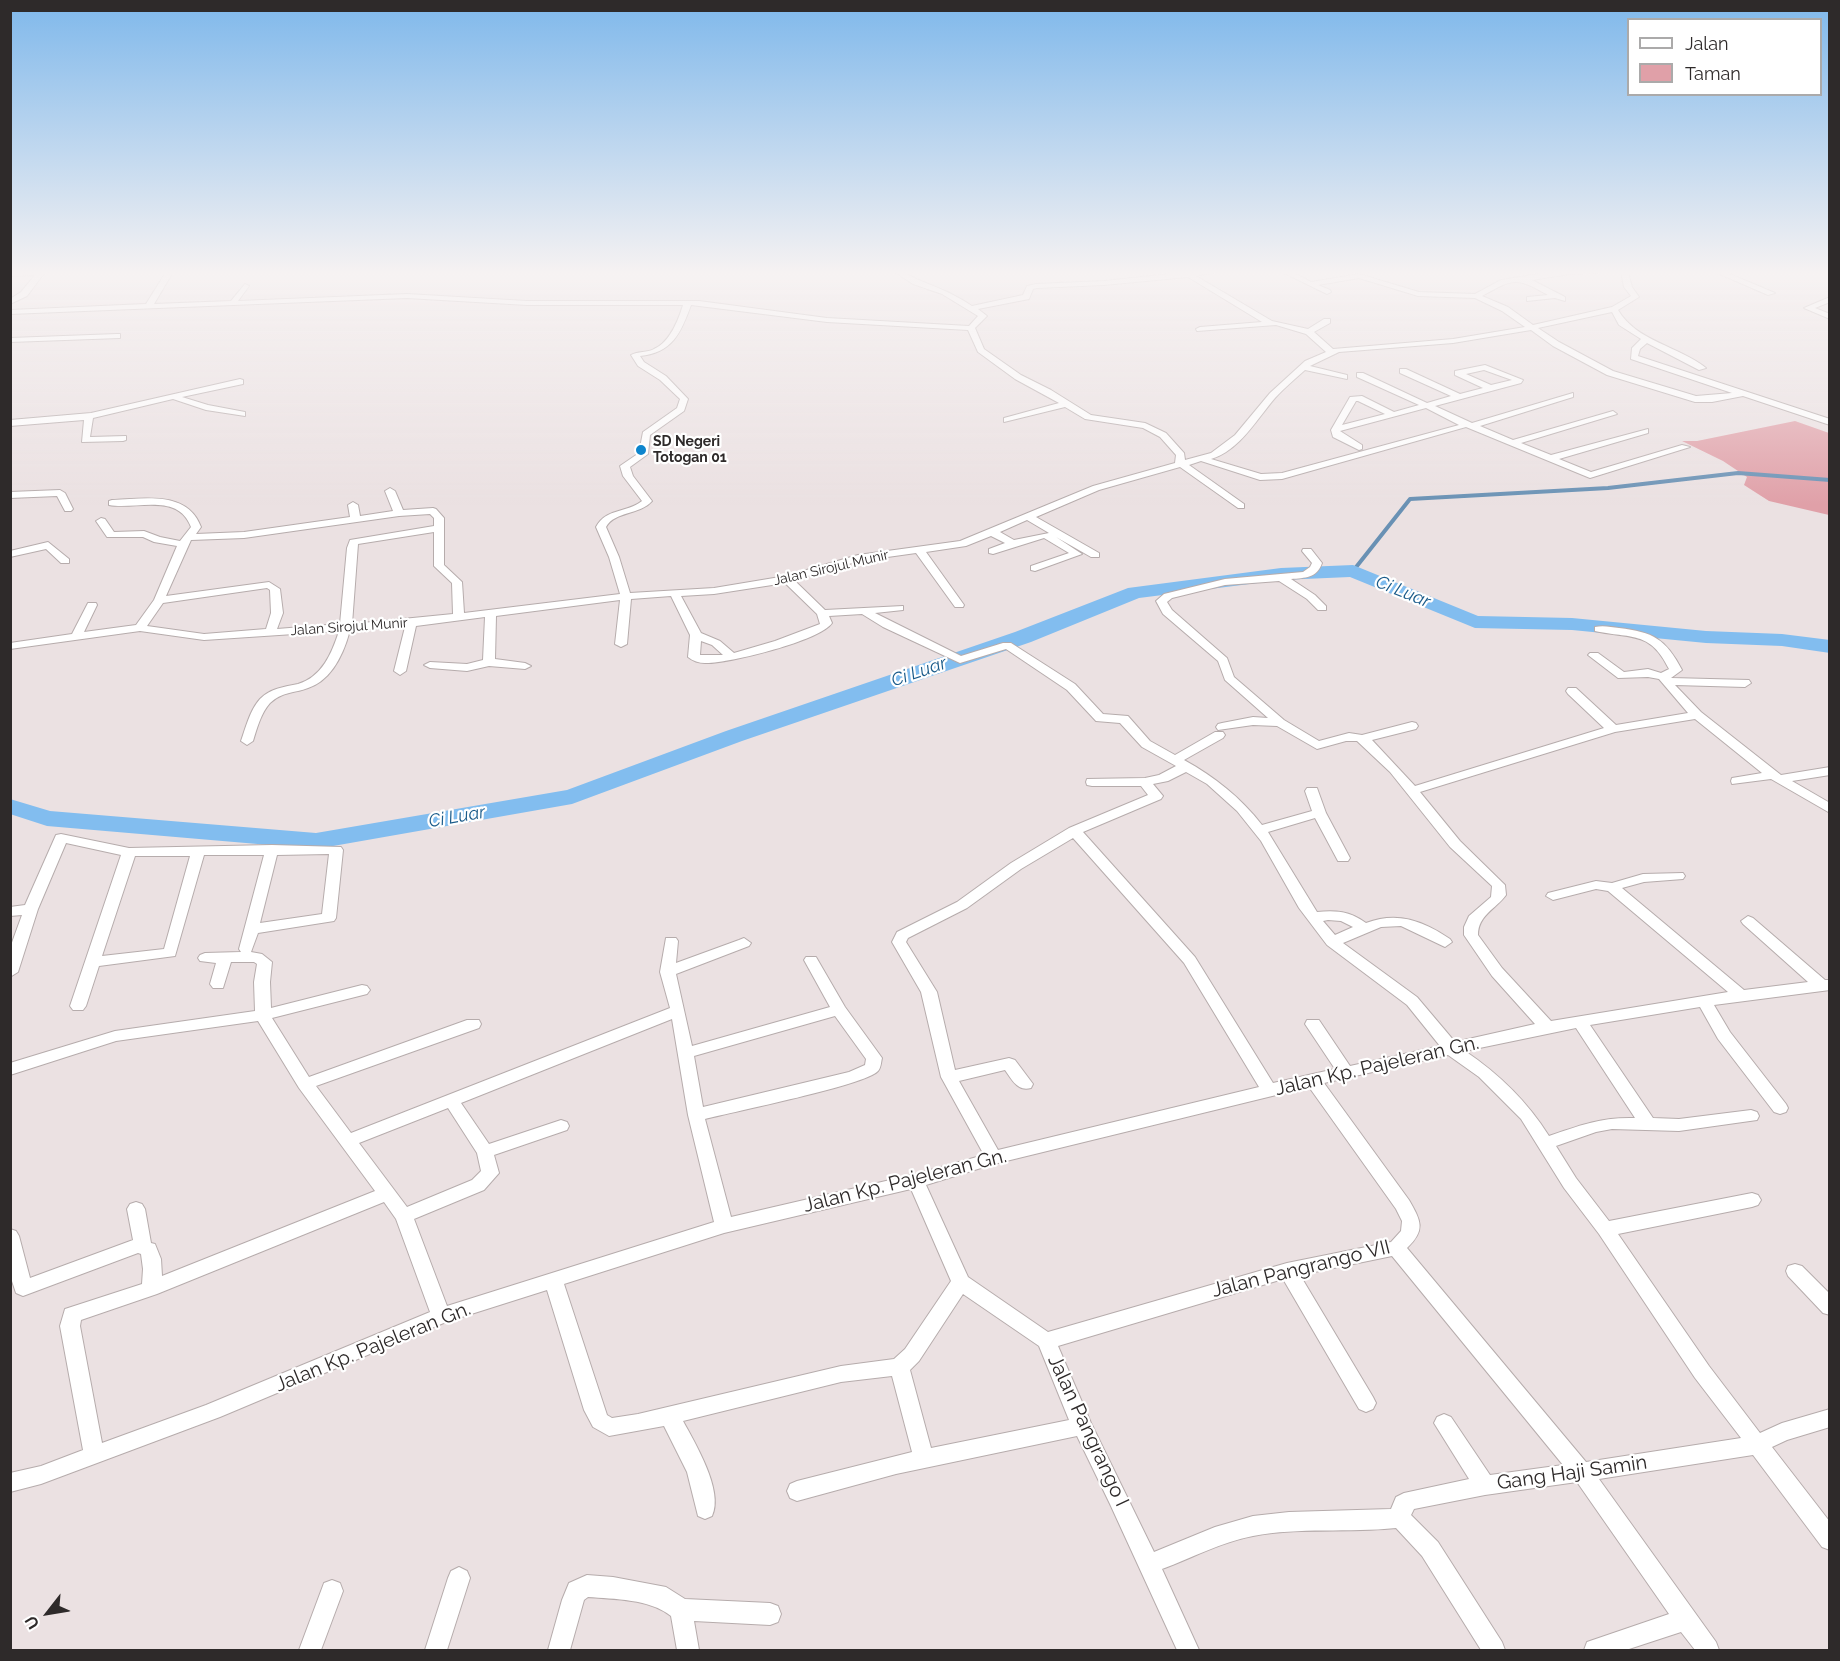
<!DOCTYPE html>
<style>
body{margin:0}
#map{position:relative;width:1840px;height:1661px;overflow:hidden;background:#ebe1e2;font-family:Raleway,sans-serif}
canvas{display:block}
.frame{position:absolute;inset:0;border:12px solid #2e2a2a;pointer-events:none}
.legend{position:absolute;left:1627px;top:18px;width:195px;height:78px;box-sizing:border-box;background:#fff;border:2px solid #abaaaa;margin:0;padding:8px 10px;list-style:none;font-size:18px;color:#2e2a2a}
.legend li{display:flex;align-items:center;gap:12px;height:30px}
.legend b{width:30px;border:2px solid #abaaaa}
.north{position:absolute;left:18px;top:1583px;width:60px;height:60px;-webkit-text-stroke:4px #fff;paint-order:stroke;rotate:239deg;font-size:16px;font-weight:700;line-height:24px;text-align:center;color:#2e2a2a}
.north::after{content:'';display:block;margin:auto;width:21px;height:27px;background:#2e2a2a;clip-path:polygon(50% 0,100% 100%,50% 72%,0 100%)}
</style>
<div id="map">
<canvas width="1840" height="1661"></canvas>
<div class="frame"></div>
<ul class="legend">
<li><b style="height:8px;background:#fff"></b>Jalan</li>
<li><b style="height:16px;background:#e0a0a8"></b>Taman</li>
</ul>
<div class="north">U</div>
</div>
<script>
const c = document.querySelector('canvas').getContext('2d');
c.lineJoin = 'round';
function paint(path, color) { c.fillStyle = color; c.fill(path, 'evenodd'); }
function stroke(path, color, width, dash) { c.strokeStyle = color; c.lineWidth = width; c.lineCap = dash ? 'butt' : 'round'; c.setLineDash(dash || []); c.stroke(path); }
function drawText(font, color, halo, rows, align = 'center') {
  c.font = font + ' Raleway,sans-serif'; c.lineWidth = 4.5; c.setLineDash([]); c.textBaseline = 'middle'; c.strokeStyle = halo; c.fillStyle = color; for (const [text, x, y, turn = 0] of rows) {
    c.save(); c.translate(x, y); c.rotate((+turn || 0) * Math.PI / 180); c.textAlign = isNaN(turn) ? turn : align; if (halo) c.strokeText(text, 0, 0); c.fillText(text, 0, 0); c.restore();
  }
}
paint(new Path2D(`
 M1795 421 1829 433V515L1769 501 1744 485 1747 477 1723 461 1682 441H1697Z`), '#e0a0a8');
stroke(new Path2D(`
 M1353 571 1410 499 1608 488 1738 473 1830 480`), '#6991b4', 4);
paint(new Path2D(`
 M1353 565 1478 616 1572 618 1706 631 1782 634 1830 640V653L1782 646 1706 643 1572 630 1475 628 1350 577 1281 580 1139 598 1031 642 742 741 572 804 316 849 47 826 10 814V799L50 811 316 833 567 790 726 731 1015 632 1128 588 1281 568Z`), '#82bdef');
const minor = new Path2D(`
 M10 272H45L27 296 10 304V299L21 292 35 275 10 276Z
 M166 272H173L154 304 231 301 245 284 249 286 238 301 407 294 527 301H699L827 318 969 326 978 316 942 294 913 284 895 272C906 272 911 277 921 281 941 289 954 294 972 306L1023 295 1027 286 1036 284 1104 281 1188 272H1216L1196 276 1272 321 1308 329 1324 319H1330V323L1314 332 1333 349 1453 339 1525 327 1502 311 1475 298 1418 296 1359 278 1318 285 1330 290 1331 292 1327 294 1282 272H1292L1311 282 1359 274 1419 292 1475 294 1501 280 1551 272H1605L1570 274 1532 280 1565 297V301L1555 298 1527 301V297L1548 295C1516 277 1514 278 1482 296L1508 307 1533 325 1612 307 1631 296 1624 287 1621 272H1628L1632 287 1639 297 1618 310C1637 342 1679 346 1706 368L1699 370 1647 343 1640 349 1638 356 1830 419V425L1743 396 1712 402H1695L1607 375 1553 346 1531 330 1453 343 1339 352 1310 366 1347 375V379L1305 370C1295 379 1284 388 1275 398 1257 419 1239 451 1211 459L1261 474 1282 473 1459 425 1426 408 1340 431 1362 445V449L1359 450 1333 437 1331 430 1350 397 1362 396 1394 412 1419 405 1357 377V373H1363L1427 403 1451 396 1400 373V369H1406L1460 394 1483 388 1455 375V371L1485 365 1523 380 1521 383 1435 406 1472 423 1573 393V397L1480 426 1513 440 1613 411 1617 414 1521 443 1551 455 1648 429V433L1559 459 1591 472 1682 445 1690 447 1590 478 1466 427 1282 479 1260 480 1201 461 1189 465 1244 504V508H1238L1180 467 1099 490 1036 517 1099 553V557H1091L1056 537 1082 554 1035 571 1031 570V566L1069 553 1044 538 993 554 989 553V549L1005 543 991 536 966 546 926 552 964 605 963 607H955L916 553 859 561 794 580 825 610 903 606V610L875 613 961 656 1003 643H1011L1075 684 1103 714 1128 716 1150 741 1175 755 1215 732H1223L1225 735 1223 738 1184 760C1215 777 1240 797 1262 825L1312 811 1305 791 1307 788H1317L1326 813 1350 858 1348 861H1338L1315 818 1268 832 1317 912C1335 910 1350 911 1366 923 1398 911 1423 921 1450 939L1452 942 1445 947 1401 926 1381 927 1343 943 1417 997 1455 1042 1535 1024 1492 976 1464 935V927L1469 916 1491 897 1492 886 1450 847 1390 772 1357 741H1346L1317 749 1277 726 1253 725 1218 730 1216 727 1218 724 1222 723 1253 717 1268 718 1225 680 1218 661 1163 614 1156 601 1164 594 1225 579 1303 572 1310 567 1312 563 1302 551 1303 549H1311L1322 563C1317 578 1305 578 1291 579L1315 595 1326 606V610H1318L1307 599 1279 581 1225 585 1172 598 1167 602 1172 610 1227 658 1234 677 1284 720 1319 741 1349 733 1362 735 1412 722 1416 723 1418 726 1416 729 1372 740 1415 786 1604 728 1568 694 1566 691 1568 688H1576L1616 725 1688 713 1659 679 1648 677 1618 678 1588 655 1590 653H1598L1624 672 1648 669 1661 673 1669 669C1650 630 1631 639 1595 631V627C1603 625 1611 627 1619 628 1653 632 1666 639 1682 670L1671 678 1749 680 1751 683 1745 687 1675 685 1701 712 1781 775 1830 767V775L1792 781 1830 803V813L1771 779 1732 784 1731 781 1732 778 1762 773 1695 719 1615 732 1420 792 1460 841 1505 885 1506 895C1496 909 1478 915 1478 935L1502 968 1551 1021 1728 992 1608 891 1596 889 1553 900 1546 896 1548 893 1596 881 1612 883 1643 874 1683 873 1685 876 1683 879 1644 882 1622 888 1744 990 1808 982 1743 924 1741 921 1748 916 1753 918 1825 980H1830V990L1714 1005 1730 1032 1786 1104 1788 1108 1786 1112 1780 1114 1774 1112 1718 1039 1700 1007 1590 1025 1653 1118 1679 1119 1751 1110 1757 1112 1759 1116 1757 1120 1679 1131 1612 1129 1596 1132 1556 1146 1576 1178 1609 1221 1752 1193 1758 1195 1761 1200 1758 1205 1752 1207 1618 1234 1709 1366 1760 1433 1782 1423 1830 1409V1427L1787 1440 1772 1447 1830 1522V1550L1822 1547 1753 1455 1599 1479 1716 1642 1719 1650H1695L1681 1632 1626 1650H1584L1587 1642 1669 1614 1577 1482 1485 1495 1414 1509 1411 1515 1438 1542 1502 1642 1505 1650H1481L1422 1556 1396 1528C1348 1533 1300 1527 1253 1536 1221 1542 1192 1558 1162 1569L1199 1650H1177L1110 1504 1077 1436 896 1474 797 1501 790 1498 787 1491 790 1484 797 1481 912 1452 892 1376 841 1382 683 1421C695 1443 724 1491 712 1516L705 1519 698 1516 687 1472 664 1426 609 1436 593 1427 584 1410 547 1290 446 1322 220 1417 41 1484 10 1492V1473L41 1466 83 1450 60 1326 65 1309 142 1284 143 1269 141 1254 138 1253 23 1296 16 1293 10 1275V1229L16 1231 19 1236 30 1278 133 1240 127 1209 130 1204 136 1202 142 1204 145 1209 151 1243 155 1244 161 1259 162 1276 375 1191 299 1088 258 1021 116 1041 10 1075V1063L115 1031 255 1011 254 982 257 964 254 962H231L223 988H213L210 984 216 963 200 961 198 958 200 955 205 953 241 952 239 949 264 855H204L175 956 99 966 86 1006 83 1010H73L70 1006 121 855 66 843 38 909 18 972 10 977V948L22 915 10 916V907L25 905 56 835 61 834 129 848 272 845 341 847 343 850 336 918 334 921 258 933 251 952 262 954 272 962 270 982 271 1008 362 985 367 986 370 990 367 994 272 1018 309 1077 467 1020H479L481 1024 479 1028 316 1086 351 1133 670 1008 660 972 666 938H676L678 941 676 963 739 940 744 938 751 943 749 946 676 974 692 1046 830 1007 804 960 806 957H816L845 1007 882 1058C881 1062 881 1068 878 1071 866 1085 732 1112 705 1119L731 1217 916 1174 984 1155 941 1077 921 992 892 942 897 932 957 902 1011 863 1069 828 1148 795 1141 786H1092L1087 785 1086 782 1087 779 1145 778 1159 775 1176 766 1142 747 1120 723 1096 721 1067 690 1006 649 960 663 883 627 862 614 829 616 832 623C820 641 727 664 705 663 699 663 693 661 688 657L690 635 671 596 631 599 627 644 621 647 615 644 620 600 496 616 495 659 525 663 531 666 525 669 489 666 467 671 430 668 424 665 430 662 467 664 483 660 485 617 416 626 406 671 400 675 394 671 405 627 350 630C344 653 332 680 308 688 295 693 281 692 270 703 261 713 257 728 253 741L247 745 241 741C246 727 250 710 260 699 271 688 284 687 298 684 322 677 332 653 339 631L204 640 140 631 10 649V643L72 634 88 603H96L97 605 84 632 136 625 154 600 177 546 154 542 143 537H107L96 521 101 518 105 519 114 532 144 531 160 537 180 541 191 527C178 492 136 510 109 505V501L112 500C144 499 187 490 201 527L196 534 244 532 350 517 348 505 353 502 358 505 360 516 393 511 385 491 390 488 395 491 403 510 433 508 436 509 444 518V565L462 582 464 613 620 594 609 557 596 527C606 508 627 513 642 501L623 476 620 466 639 453 643 432 677 408 680 399 660 380 638 366 631 355C638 351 647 353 654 349 670 342 678 321 683 305H527L407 298 10 314V310L146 304ZM1188 277 1262 322 1200 327 1196 329 1197 331 1276 325 1306 334 1326 352 1305 361 1270 393 1235 435 1211 453 1185 460 1184 453 1166 433 1145 423 1091 415 1051 390 1021 375 984 349 975 328 987 316 978 309 1029 299 1033 289 1037 288 1104 285ZM691 305 827 322 968 330 978 352 1015 379 1059 403 1004 418V422L1065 407 1085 419 1143 428 1160 437 1176 455 1175 463 1093 486 960 541 858 555 786 576 714 588 630 593 619 557 606 527C615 511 640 515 652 501L633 476 630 467 648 454 650 435 684 411 688 399 666 376 644 362 640 356C672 353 681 333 691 305ZM1612 312 1619 325 1641 339 1632 348 1631 359 1732 393 1696 396 1613 371 1559 342 1538 328ZM1484 370 1512 380 1491 385 1466 374ZM1356 401H1358L1385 414 1342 425ZM430 514 434 518V526L350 540 347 548 340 624 277 629 283 613 280 589 269 582 166 596 191 540 244 538 399 516ZM1027 520 1049 533 1014 540 1000 532ZM434 532V566L452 583 453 614 352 624 358 544ZM785 583 817 614 820 624 775 641 734 653 720 641 701 633 681 596 714 594ZM267 588 270 590 271 613 266 629 204 634 147 626 163 603ZM701 641 712 645 723 655H700ZM1186 772 1207 784 1237 811 1261 841 1299 908 1327 945 1407 1005 1440 1046 1350 1066 1319 1020H1307L1305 1024 1335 1069 1273 1083 1195 957 1083 832 1161 799 1163 796 1153 784 1168 781ZM1073 838 1184 963 1259 1087 998 1150 959 1081 1005 1070C1012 1080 1018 1092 1031 1088L1033 1084 1015 1060 1009 1058 955 1070 937 992 906 942 908 938 967 908 1021 869ZM329 854 322 914 260 923 277 855ZM135 856H190L164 949 102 956ZM1328 920 1341 921 1353 927 1335 935 1323 921ZM835 1016 866 1059 865 1065 849 1072 703 1107 694 1056ZM672 1019 688 1115 714 1222 447 1306 414 1219 484 1190 499 1173 494 1155 567 1130 569 1126 567 1122 561 1120 489 1144 461 1103ZM1576 1028 1635 1118C1602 1117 1580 1125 1549 1136 1527 1101 1499 1074 1465 1051ZM1448 1055 1479 1077 1521 1119 1564 1188 1599 1234 1695 1378 1741 1438 1586 1462 1407 1248C1426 1230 1421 1221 1409 1200L1324 1083ZM1309 1087 1396 1209 1402 1221 1401 1231 1391 1242 1287 1263 1048 1332 968 1277 926 1185 994 1164ZM448 1108 477 1153 481 1171 472 1180 407 1207 359 1143ZM911 1189 951 1281 905 1349 894 1359 841 1366 638 1414 612 1418 607 1415 564 1284 724 1233ZM384 1202 396 1219 430 1312 206 1405 102 1443 80 1326 81 1320 157 1294ZM1392 1256 1563 1465 1490 1475 1451 1417 1444 1414 1437 1417 1434 1423 1469 1479 1404 1493 1396 1497 1391 1509 1289 1512 1253 1516 1215 1527 1154 1552 1091 1423 1058 1346 1283 1279 1359 1409 1366 1412 1373 1409 1376 1403 1373 1397 1300 1275ZM963 1294 1039 1346 1069 1420 931 1448 910 1370 919 1361Z
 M1715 272H1725L1775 293 1768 295Z
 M1830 297V302L1815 308 1830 314V319L1804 308Z
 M117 334H120V338L10 342V338Z
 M240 379 243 380V384L182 397 208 405 245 412V416L206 410 173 399 93 418 90 437 126 436V440L123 441 82 442 84 420 10 426V420L91 413Z
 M60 490 65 493 73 509 71 511H65L57 496 10 498V492Z
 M48 542 69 559V563H61L46 549 10 557V551Z
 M1795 1264 1802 1266 1830 1294V1315L1823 1313 1788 1276 1786 1271 1788 1266Z
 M459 1567 467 1571 470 1578 447 1650H425L448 1578 451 1571Z
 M587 1575 613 1577 666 1587 685 1599 770 1603 778 1606 781 1614 778 1622 770 1625 694 1621 699 1650H677L671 1616C650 1599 614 1599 588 1597L584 1600 570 1650H548L562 1600 569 1583Z
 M332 1580 340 1583 343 1591 321 1650H299L324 1583Z`);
stroke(minor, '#b6acac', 2);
paint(minor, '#fff');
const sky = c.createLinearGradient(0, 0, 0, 505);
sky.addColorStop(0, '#7fb8eb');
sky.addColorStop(0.54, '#f6f2f2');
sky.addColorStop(1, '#f6f2f200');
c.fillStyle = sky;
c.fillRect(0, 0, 1840, 505);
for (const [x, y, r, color] of [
 [641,450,6,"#0d85cd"]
]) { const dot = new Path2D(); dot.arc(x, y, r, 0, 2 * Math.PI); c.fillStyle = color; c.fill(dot); stroke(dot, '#fff', 2); }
drawText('bold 14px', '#2e2a2a', '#fff', [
 ["SD Negeri",653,442],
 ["Totogan 01",653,458]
], 'left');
drawText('14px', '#2e2a2a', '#fff', [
 ["Jalan Sirojul Munir",831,568,-13],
 ["Jalan Sirojul Munir",349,627,-4]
]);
drawText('italic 18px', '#1a5b8a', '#fff', [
 ["Ci Luar",1403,592,22],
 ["Ci Luar",919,672,-19],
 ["Ci Luar",457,817,-10]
]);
drawText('20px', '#2e2a2a', '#fff', [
 ["Jalan Kp. Pajeleran Gn.",1377,1066,-13],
 ["Jalan Kp. Pajeleran Gn.",905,1181,-14],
 ["Jalan Pangrango VII",1301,1269,-14],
 ["Jalan Kp. Pajeleran Gn.",373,1347,-22],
 ["Jalan Pangrango I",1088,1431,65],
 ["Gang Haji Samin",1572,1473,-8]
]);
</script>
